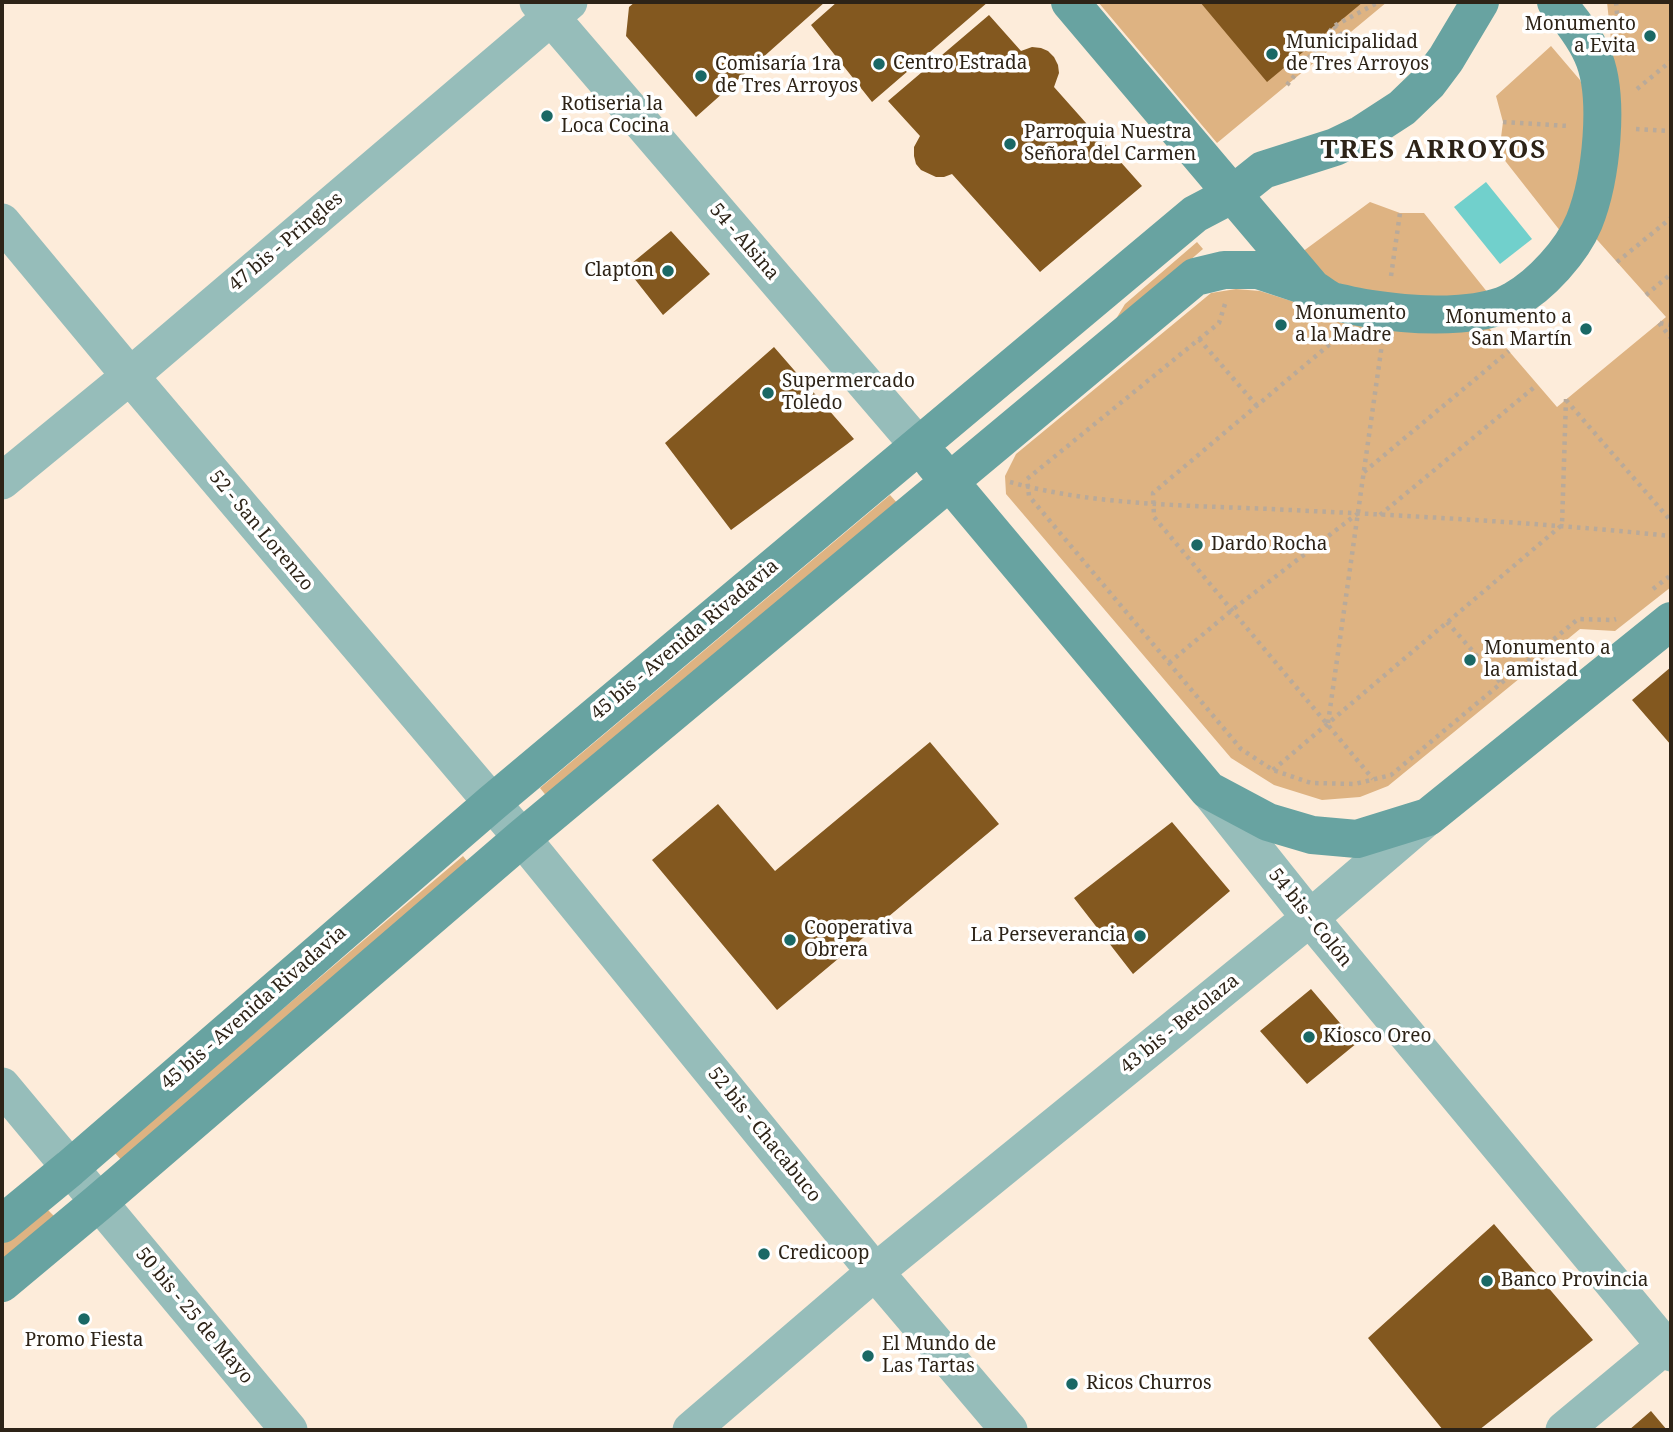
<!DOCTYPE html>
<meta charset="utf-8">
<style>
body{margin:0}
#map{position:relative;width:1673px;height:1432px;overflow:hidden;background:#fdecda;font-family:"Noto Serif",serif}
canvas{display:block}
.frame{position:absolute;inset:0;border:4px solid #2d2317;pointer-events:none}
</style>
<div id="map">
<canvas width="1673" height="1432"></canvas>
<div class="frame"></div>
</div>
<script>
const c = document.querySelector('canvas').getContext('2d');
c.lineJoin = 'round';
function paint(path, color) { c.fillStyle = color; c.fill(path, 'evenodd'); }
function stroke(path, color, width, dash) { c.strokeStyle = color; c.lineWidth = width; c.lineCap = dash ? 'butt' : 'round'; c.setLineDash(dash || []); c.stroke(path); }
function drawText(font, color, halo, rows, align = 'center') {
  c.font = font + ' "Noto Serif",serif'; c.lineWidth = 7; c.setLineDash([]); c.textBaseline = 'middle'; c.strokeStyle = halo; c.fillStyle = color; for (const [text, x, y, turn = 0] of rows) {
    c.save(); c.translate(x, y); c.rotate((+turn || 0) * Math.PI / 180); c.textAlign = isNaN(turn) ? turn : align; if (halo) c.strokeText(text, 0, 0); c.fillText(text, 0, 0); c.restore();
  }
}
paint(new Path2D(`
 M1098 2H1387L1217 143Z
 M1607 2H1671V587L1615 631 1580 629 1388 786 1360 797 1322 800 1274 785 1231 758 1006 494 1005 476 1016 454 1211 293 1236 289 1260 291 1310 307 1483 321 1557 407 1666 317 1591 233 1616 87Z
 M1551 46 1580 80 1587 97 1586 162 1561 232 1499 153 1503 122 1496 96Z
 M1370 202 1400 213H1424L1488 293 1388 302 1324 278 1302 252Z
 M1197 242 1203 249 992 431 1116 319 1125 304Z
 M890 495 899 505 548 798 540 788Z
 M463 856 471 866 123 1162 114 1152Z
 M45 1207 54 1216 2 1260V1243Z`), '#deb382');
paint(new Path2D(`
 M1486 182 1532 239 1500 264 1454 207Z`), '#71d0cc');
paint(new Path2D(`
 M635 2H825L696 117 626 36 629 7Z
 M837 2H988L872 102 811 25Z
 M1200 2H1363L1267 82Z
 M989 15 1021 51 1032 47 1041 48 1048 51 1054 57 1058 65 1059 73 1054 87 1142 186 1040 272 952 174 944 177H936L921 170 916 164 914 156V147L920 136 888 101Z
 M671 231 710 274 663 315 626 268Z
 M774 347 854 439 731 530 665 443Z
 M1671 667V745L1632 700Z
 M930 742 999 824 777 1010 652 860 718 804 775 871Z
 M1172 822 1230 891 1133 974 1074 898Z
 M1311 989 1357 1043 1307 1084 1260 1031Z
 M1494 1224 1593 1340 1479 1430H1443L1368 1338Z
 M1651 1411 1667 1430H1629Z`), '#83581f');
stroke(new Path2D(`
 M1616 2 1618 25
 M1334 26 1344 38
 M1287 85 1334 26 1379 2
 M1637 89 1671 61
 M1503 122 1568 126
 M1636 129 1671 131
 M1617 262 1671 218
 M1391 276 1400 213
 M1646 295 1671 274
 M1225 304 1219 323 1027 479 1029 496 1241 749 1273 770 1311 783 1355 784 1391 775 1578 619 1613 620 1616 619
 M1659 323 1671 338
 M1660 323 1671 325
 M1199 339 1257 406
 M1336 339 1153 493 1154 517 1373 779
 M1566 400 1671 521
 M1364 472 1509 351
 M1010 482C1099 507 1198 505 1290 510 1417 516 1544 523 1671 536
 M1380 515 1537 385
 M1653 589 1671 575
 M1447 622 1501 683
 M1169 663 1232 610 1357 514
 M1328 723 1382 344
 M1273 770 1562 525 1566 399`), '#b9aa9a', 4.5, [3.5, 5]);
stroke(new Path2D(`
 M538 2 918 445
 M2 222 130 376 522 838 875 1272 1009 1430
 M2 481 130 376 569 2
 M1208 790 1310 918 1671 1353
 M2 1086 289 1430
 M691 1430 875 1272 1310 918 1428 817
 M1564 1430 1671 1341`), '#96bdba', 37);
stroke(new Path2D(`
 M1070 2 1312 288C1318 292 1324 297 1330 300 1334 302 1341 303 1345 304 1365 309 1384 311 1403 313 1434 316 1487 316 1514 300 1541 285 1572 251 1584 222 1601 180 1611 95 1592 54 1583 34 1570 18 1556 2
 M933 462 1208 790 1268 822 1312 835 1357 839 1428 817 1671 621
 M2 1224 70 1168 492 803 1195 214 1233 194 1263 170 1335 147 1362 134 1402 108 1428 83 1446 59 1480 2
 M2 1283 99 1202 522 838 1195 277 1224 270H1258L1312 288`), '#68a3a1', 38);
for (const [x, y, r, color] of [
 [1650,36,7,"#1a6865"],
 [1272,54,7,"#1a6865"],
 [879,64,7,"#1a6865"],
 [701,76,7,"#1a6865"],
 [547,116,7,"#1a6865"],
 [1010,144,7,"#1a6865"],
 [668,271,7,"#1a6865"],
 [1281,325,7,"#1a6865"],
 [1586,329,7,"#1a6865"],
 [768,393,7,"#1a6865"],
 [1197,545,7,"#1a6865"],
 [1470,660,7,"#1a6865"],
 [1140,936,7,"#1a6865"],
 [790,940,7,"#1a6865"],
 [1309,1037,7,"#1a6865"],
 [764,1254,7,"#1a6865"],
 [1487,1281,7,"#1a6865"],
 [84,1319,7,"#1a6865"],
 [868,1356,7,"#1a6865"],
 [1072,1384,7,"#1a6865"]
]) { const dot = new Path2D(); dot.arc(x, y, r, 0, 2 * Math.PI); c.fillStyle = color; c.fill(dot); stroke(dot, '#fff', 2.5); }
drawText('19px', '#2d2317', '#fff', [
 ["Monumento",1636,25,"right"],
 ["a Evita",1636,47,"right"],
 ["Municipalidad",1286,43],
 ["de Tres Arroyos",1286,65],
 ["Centro Estrada",893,64],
 ["Comisaría 1ra",715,65],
 ["de Tres Arroyos",715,87],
 ["Rotiseria la",561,105],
 ["Loca Cocina",561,127],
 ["Parroquia Nuestra",1024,133],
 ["Señora del Carmen",1024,155],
 ["Clapton",654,271,"right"],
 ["Monumento",1295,314],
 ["a la Madre",1295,336],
 ["Monumento a",1572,318,"right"],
 ["San Martín",1572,340,"right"],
 ["Supermercado",782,382],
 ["Toledo",782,404],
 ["Dardo Rocha",1211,545],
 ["Monumento a",1484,649],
 ["la amistad",1484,671],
 ["Cooperativa",804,929],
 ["Obrera",804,951],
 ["La Perseverancia",1126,936,"right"],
 ["Kiosco Oreo",1323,1037],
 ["Credicoop",778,1254],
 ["Banco Provincia",1501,1281],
 ["Promo Fiesta",84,1341,"center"],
 ["El Mundo de",882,1345],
 ["Las Tartas",882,1367],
 ["Ricos Churros",1086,1384]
], 'left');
drawText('19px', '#2d2317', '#fff', [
 ["47 bis - Pringles",286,242,-40],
 ["54 - Alsina",744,242,49],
 ["52 - San Lorenzo",261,531,50],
 ["45 bis - Avenida Rivadavia",685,640,-40],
 ["54 bis - Colón",1310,918,51],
 ["45 bis - Avenida Rivadavia",254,1008,-41],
 ["43 bis - Betolaza",1180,1024,-39],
 ["52 bis - Chacabuco",764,1135,51],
 ["50 bis - 25 de Mayo",194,1316,50]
]);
c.letterSpacing = '2px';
drawText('bold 26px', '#2d2317', '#fff', [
 ["TRES ARROYOS",1434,151]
]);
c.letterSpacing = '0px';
</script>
